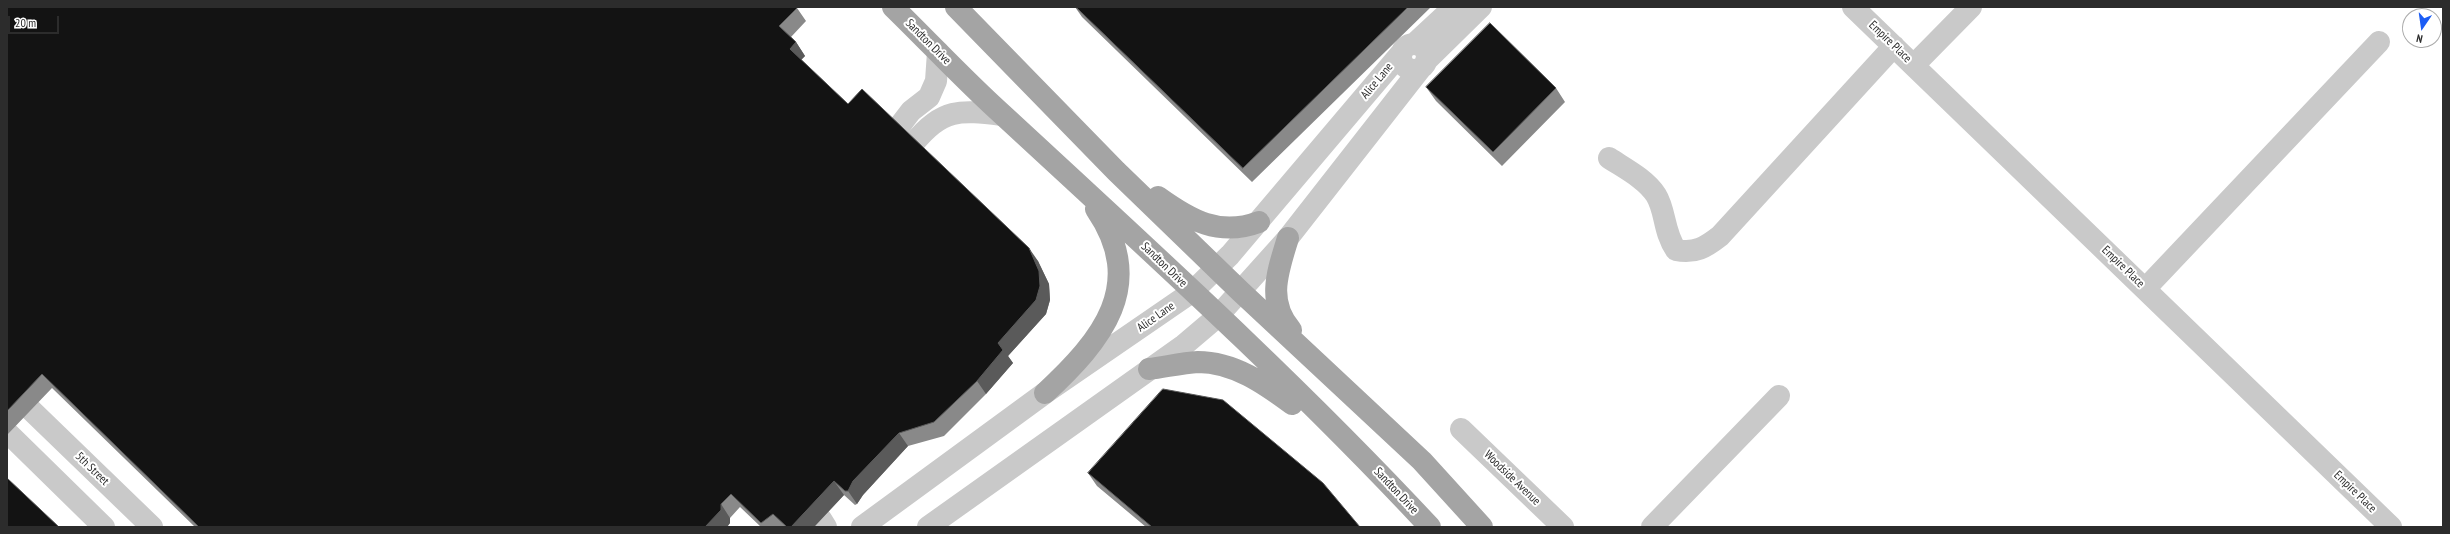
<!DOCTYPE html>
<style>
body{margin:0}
#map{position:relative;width:2450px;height:534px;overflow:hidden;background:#fff;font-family:"PT Sans Narrow",sans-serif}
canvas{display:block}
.frame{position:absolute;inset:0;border:8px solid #2c2c2c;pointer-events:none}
.north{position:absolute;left:2402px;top:8px;width:40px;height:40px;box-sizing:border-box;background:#fff;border:1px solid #ababab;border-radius:50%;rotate:193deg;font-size:11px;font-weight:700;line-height:16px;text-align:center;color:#2c2c2c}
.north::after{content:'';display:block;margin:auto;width:14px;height:18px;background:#1c5df5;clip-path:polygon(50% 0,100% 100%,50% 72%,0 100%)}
.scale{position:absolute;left:8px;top:16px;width:51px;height:18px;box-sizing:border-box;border:2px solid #2c2c2c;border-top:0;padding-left:5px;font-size:12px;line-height:14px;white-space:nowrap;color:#2c2c2c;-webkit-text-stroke:3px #fff;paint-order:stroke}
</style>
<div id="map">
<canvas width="2450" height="534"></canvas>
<div class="frame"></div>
<div class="north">N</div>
<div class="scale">20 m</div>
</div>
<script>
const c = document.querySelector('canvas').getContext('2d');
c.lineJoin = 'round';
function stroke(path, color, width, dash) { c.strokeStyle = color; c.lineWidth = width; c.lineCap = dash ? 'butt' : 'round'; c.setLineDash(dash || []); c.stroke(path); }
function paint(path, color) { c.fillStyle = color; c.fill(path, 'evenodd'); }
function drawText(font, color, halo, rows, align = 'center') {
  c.font = font + ' "PT Sans Narrow",sans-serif'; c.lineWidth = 4; c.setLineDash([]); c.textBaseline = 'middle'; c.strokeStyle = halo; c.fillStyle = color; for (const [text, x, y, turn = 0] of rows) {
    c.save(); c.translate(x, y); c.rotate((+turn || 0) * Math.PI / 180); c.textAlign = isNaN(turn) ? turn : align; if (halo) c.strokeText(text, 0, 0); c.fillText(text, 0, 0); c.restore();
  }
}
stroke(new Path2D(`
 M1853 7 2391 527
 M1414 44 1454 7
 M1401 57a13 13 0 1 1 26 0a13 13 0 1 1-26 0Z
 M1426 61 1481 7
 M1914 65 1971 7
 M898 128 911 111 929 97 936 81 938 52
 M914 143C942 108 960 110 1002 115
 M1609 158C1624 168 1646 179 1656 195 1666 211 1663 231 1676 250 1695 254 1706 247 1720 236L1894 46
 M2145 289 2379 42
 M31 410 152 527
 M1461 429 1563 527
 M8 433 104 527
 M821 519 826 527
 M862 527 1045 393 1192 292 1230 255 1402 52
 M928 527 1184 345 1217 317 1288 238 1421 68
 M1652 527 1779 396`), '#c9c9c9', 22);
stroke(new Path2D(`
 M893 7C930 43 965 81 1003 115 1148 249 1295 382 1430 527
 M956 7 1116 171 1240 291 1422 461 1482 527
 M1158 197C1190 220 1219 237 1259 222
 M1288 238C1278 271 1266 301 1291 330
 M1149 369C1165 367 1182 363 1198 362 1234 362 1265 384 1292 404
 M1045 393C1102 340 1148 285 1096 209`), '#a4a4a4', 22);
paint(new Path2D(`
 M7 7 797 8 806 21 791 37 796 42 805 56 801 60 848 104 1038 261 1049 284 1050 300 1046 314 1008 356 1013 363 986 394 944 436 908 446 863 495 857 504 855 505 844 495 814 527H761L740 507 730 518V523L727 527H195L52 388 7 435Z
 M1075 7H1431L1252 182 1082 17Z
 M1426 87 1556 88 1565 102 1502 166 1436 101Z
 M1088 473 1360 527H1146L1097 486Z`), '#898989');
paint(new Path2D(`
 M796 42 805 56 799 62 790 49Z
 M1029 248 1038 261 1049 284 1050 300 1046 314 1008 356 1013 363 986 394 977 381 998 343Z
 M899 433 908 446 863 495 857 504 848 491 853 481Z
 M834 481 844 495 814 527H791Z
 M721 504 730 518V523L727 527H705Z`), '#5a5a5a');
const building = new Path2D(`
 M7 7H796L797 8 779 26 796 42 790 49 848 104 862 89 1029 248 1039 271 1040 286 1036 300 998 343 1003 350 977 381 934 422 899 433 853 481 848 491H845L834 481 791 527H787L773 514 761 523 731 494 721 504V510L705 527H199L42 374 7 411Z
 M1076 7H1408L1243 168Z
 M1490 23 1556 88 1493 152 1426 87Z
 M1163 389 1223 400 1323 483 1360 527H1152L1088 473Z
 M7 478 59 527H7Z`);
paint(building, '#131313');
stroke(building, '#5a5a5a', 1);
drawText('12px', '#2c2c2c', '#fff', [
 ["Sandton Drive",928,42,45],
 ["Empire Place",1890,42,44],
 ["Alice Lane",1377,81,-50],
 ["Sandton Drive",1164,265,44],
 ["Empire Place",2123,267,44],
 ["Alice Lane",1156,317,-35],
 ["5th Street",92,469,44],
 ["Woodside Avenue",1512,478,44],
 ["Sandton Drive",1396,491,47],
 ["Empire Place",2355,492,44]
]);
</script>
